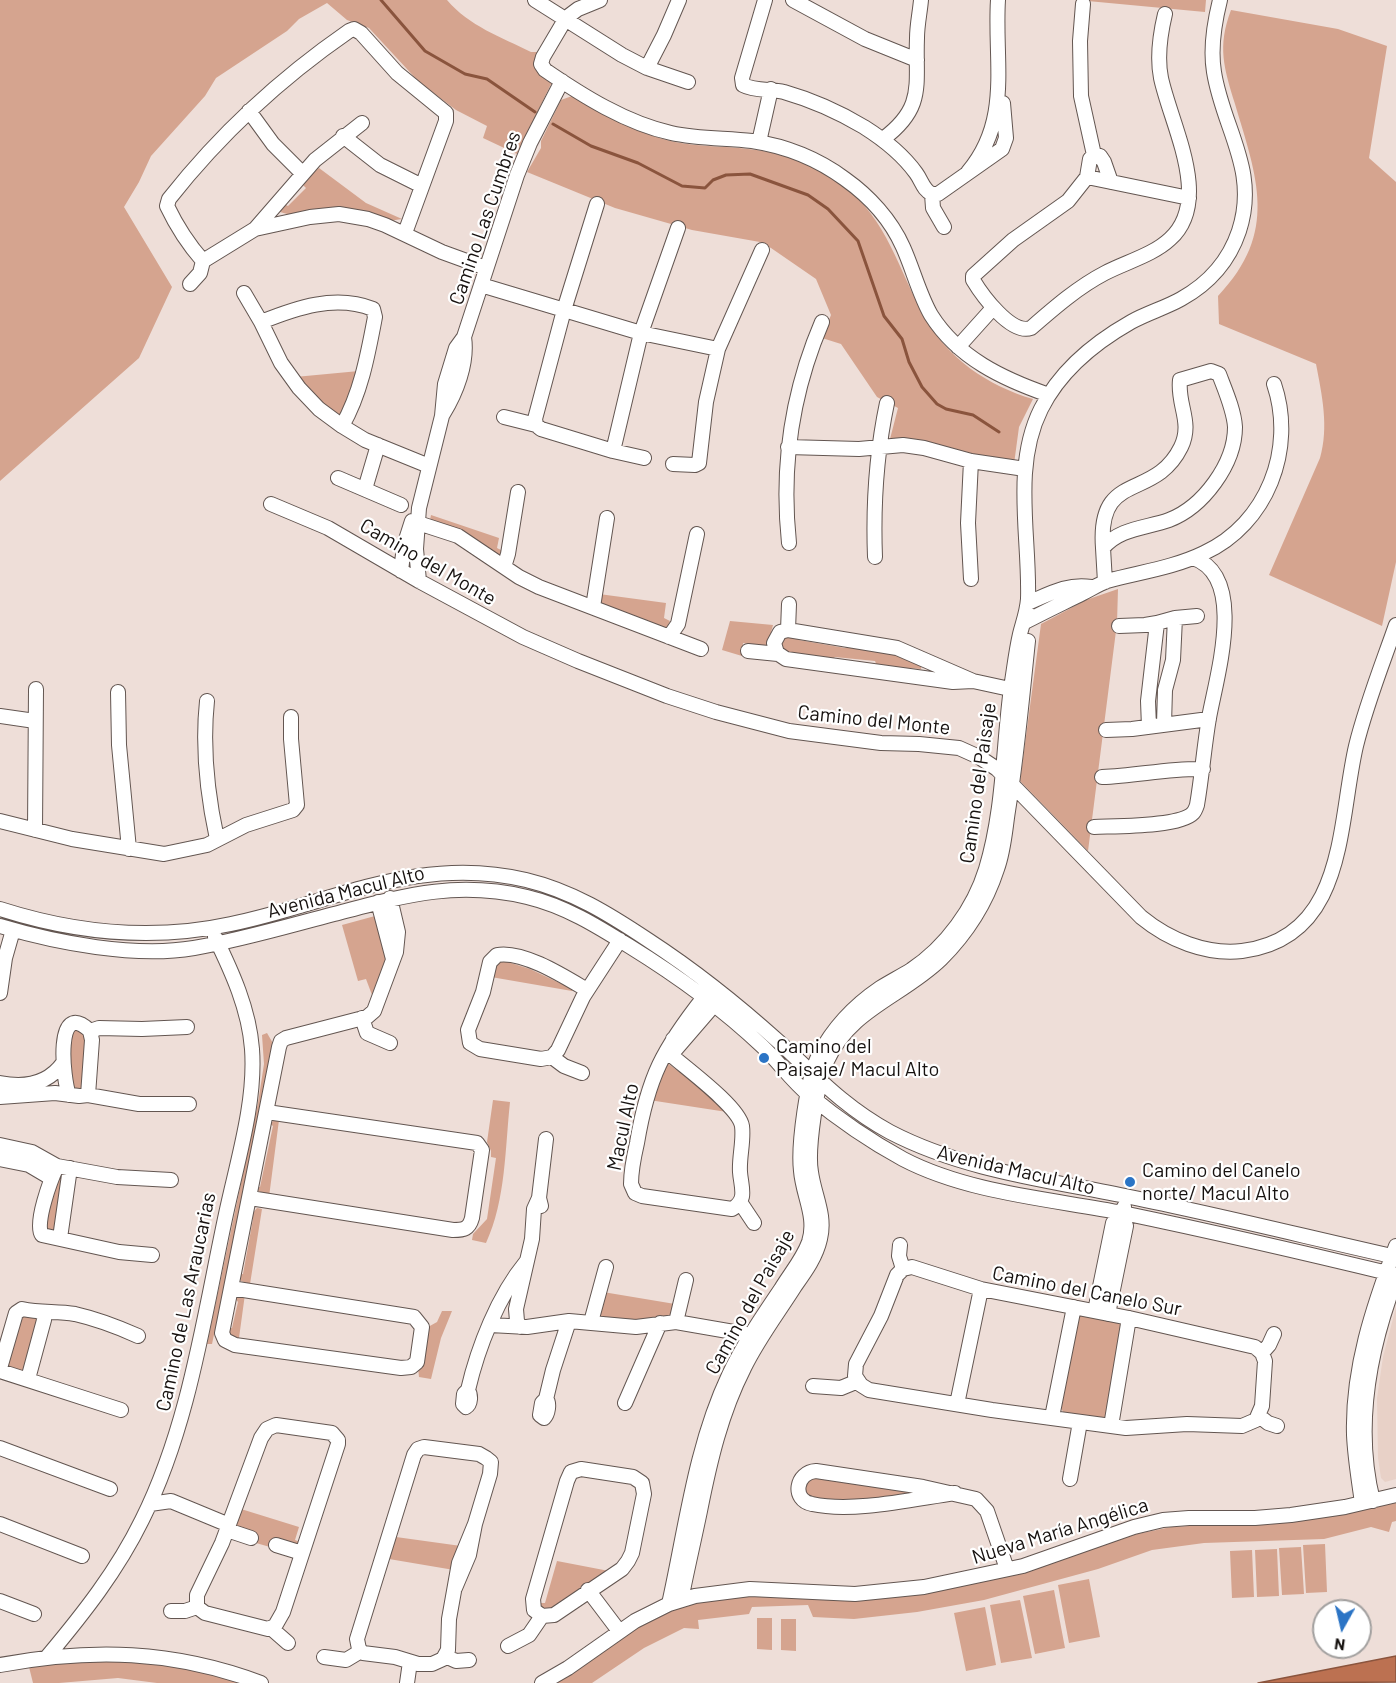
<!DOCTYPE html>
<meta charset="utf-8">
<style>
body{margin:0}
#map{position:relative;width:1396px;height:1683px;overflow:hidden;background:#eeded8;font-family:Barlow,sans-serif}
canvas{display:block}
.north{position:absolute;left:1312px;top:1599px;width:60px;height:60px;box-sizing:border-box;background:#fff;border:2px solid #a2a09f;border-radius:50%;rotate:188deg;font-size:16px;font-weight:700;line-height:24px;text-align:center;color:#16110f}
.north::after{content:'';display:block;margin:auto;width:21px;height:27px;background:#2b74c5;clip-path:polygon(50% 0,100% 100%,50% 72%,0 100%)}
</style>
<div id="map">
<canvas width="1396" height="1683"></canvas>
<div class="north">N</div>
</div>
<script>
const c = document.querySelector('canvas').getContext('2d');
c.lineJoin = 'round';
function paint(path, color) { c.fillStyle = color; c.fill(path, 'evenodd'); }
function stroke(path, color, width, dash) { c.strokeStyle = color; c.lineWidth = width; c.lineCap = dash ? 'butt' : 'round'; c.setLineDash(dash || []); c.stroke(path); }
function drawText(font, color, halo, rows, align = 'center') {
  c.font = font + ' Barlow,sans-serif'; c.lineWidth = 4.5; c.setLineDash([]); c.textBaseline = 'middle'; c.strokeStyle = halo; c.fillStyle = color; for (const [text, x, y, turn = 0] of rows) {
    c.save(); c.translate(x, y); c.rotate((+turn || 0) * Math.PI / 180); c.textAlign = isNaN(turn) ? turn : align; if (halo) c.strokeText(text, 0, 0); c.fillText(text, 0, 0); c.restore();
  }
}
paint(new Path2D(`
 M1396 1307V1479L1385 1482 1381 1478 1378 1458 1377 1398 1383 1357Z`), '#e8d1c7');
paint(new Path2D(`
 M0 0H447C469 26 501 37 531 52H540L535 67 553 80 517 154 483 138 487 126 456 110 419 82 369 28 347 20 327 3 299 19 287 31 216 78 205 96 151 156 139 182 124 207 172 287 139 358 0 481Z
 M1077 0H1206L1205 12Z
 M1231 10 1338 29 1387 46 1369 158 1396 182V562L1382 626 1269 575 1320 458C1329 427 1322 395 1316 364L1219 324 1218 296C1279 232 1257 178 1235 104 1224 68 1217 47 1231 10Z
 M572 96C606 114 637 134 675 142 699 147 723 146 748 149 781 152 817 165 844 186 887 219 899 271 924 316 947 358 988 386 1033 399L1019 427 1014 464 990 460 950 448 890 439 898 408 877 397 841 344 822 338 831 315 816 279 771 248 760 242 692 230 615 208 527 172 541 148V141L561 100Z
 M319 168 366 203 402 219 389 221 291 215 280 212 282 203 288 206 306 188 301 183Z
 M359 371 344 414 336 416 295 377Z
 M431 515 499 538 497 548 503 551 501 558 482 544 430 520Z
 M1118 589 1117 623 1088 851 1020 781 1041 624 1086 600Z
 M599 594 666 603 664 618 670 621 665 631 598 603Z
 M730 621 773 625 767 647 743 643 742 656 722 650Z
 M796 635 799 640 845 648 850 644 890 651 922 663 921 669 877 666 875 661 835 657 830 661 787 653 777 645 779 639Z
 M375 916 386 958 372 995 366 979 358 981 342 925Z
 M509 959 511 963 530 969 566 986 569 984 574 987 572 991 491 977 495 963Z
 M73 1029 87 1033 82 1090 70 1089V1030Z
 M267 1033 274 1045 267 1085 212 1344H207L258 1103 264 1064 262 1035Z
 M666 1062 728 1108 727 1112 649 1100Z
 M493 1100 510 1102C505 1148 506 1200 486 1243L472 1240 473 1234 487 1219 496 1158 491 1157V1151L487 1142Z
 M275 1119 279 1120 269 1197 260 1194 256 1187H260L273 1126 270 1124Z
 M60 1171 66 1172 57 1231 50 1232 44 1227Z
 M257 1208 262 1209 250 1284 241 1281 238 1275 243 1274 253 1219 251 1215Z
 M603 1292 675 1304C674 1308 674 1314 670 1317 656 1327 616 1320 599 1318Z
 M237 1294H245L239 1338 229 1336 227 1329 232 1328 238 1302 235 1298Z
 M442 1311H452L441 1338 431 1379 419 1377 418 1368 428 1327 437 1322Z
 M20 1314 38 1319 23 1374 5 1369Z
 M1081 1314 1118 1320 1122 1324 1106 1416 1102 1419 1064 1413 1060 1407 1077 1320Z
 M810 1476 910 1490 908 1494C876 1499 837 1507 806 1496L803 1486Z
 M1396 1500V1521L1392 1522 1389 1532 1371 1527 1324 1539 1204 1543 1152 1550 1098 1569 984 1600 917 1612 854 1619 813 1617 808 1605 752 1607 749 1614 698 1620 699 1629 684 1628 644 1648 592 1683H550L589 1662 626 1633 663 1613 700 1600 736 1594 840 1600 1094 1548 1137 1534 1171 1527 1222 1524 1267 1525 1336 1513Z
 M241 1509 299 1527 295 1540 300 1542 298 1549 270 1547 256 1543 258 1537 234 1528Z
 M396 1537 461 1546 454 1570 389 1559Z
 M1325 1544 1327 1592 1306 1593 1303 1545Z
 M1301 1547 1304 1594 1282 1595 1279 1548Z
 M1277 1549 1279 1596 1257 1597 1255 1550Z
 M1252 1550 1254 1597 1232 1598 1230 1551Z
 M557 1561 609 1571 555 1609 544 1612 537 1603H545Z
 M1089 1579 1100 1637 1069 1643 1058 1585Z
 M1054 1590 1065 1648 1035 1654 1023 1596Z
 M1020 1600 1032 1658 1001 1663 990 1605Z
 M985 1607 996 1665 966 1671 954 1613Z
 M757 1618H772V1650L757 1649Z
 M781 1619H796V1651L781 1650Z
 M82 1659C138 1661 194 1662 246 1683H157L118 1678 59 1683H33L29 1667Z`), '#d5a48f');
const water = new Path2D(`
 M1396 1656V1682L1258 1683Z`);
paint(water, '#bc7151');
stroke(water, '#8a543d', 1.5);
stroke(new Path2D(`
 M381 0 425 51 465 74 487 79 535 112
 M553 124 591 146 638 163 682 186 705 188 713 180 726 175 750 174 808 195 828 209 858 241 884 316 902 339 909 362 922 387 937 404 946 409 973 415 999 432`), '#8a543d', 3);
const minor = new Path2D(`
 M535 0 622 55 647 68 688 82
 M600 0 578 9 566 18 543 57 541 64 545 70C583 96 626 123 671 133 698 139 725 138 752 141 785 146 818 159 845 179 869 196 891 220 903 247 913 269 919 294 931 315 958 358 1003 379 1049 395
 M765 0 742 78 743 85C754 91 771 89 784 92 812 100 839 112 864 127 883 139 903 155 916 173 922 181 923 190 932 194
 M793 0 865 39 917 60
 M1083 4 1080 41 1081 96 1094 155
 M647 68 664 35 679 0
 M249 111 273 144 302 173
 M343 136 380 165 422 186
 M883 139C926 107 915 84 917 38 917 25 920 12 921 0
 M759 142 771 89
 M1094 155 1090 159 1087 177 1068 201 1013 240 973 276V280C982 295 1011 335 1031 328 1054 308 1078 287 1105 273 1126 262 1153 255 1170 239 1213 200 1171 125 1161 78 1157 58 1160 35 1165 14
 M1094 155 1100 156 1104 162 1111 182
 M968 172C1012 120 994 61 998 0
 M1087 177 1189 198
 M932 194H938L1002 149 1006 138 1003 103
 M932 194 933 208 944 227
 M255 229 315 160 362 123
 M203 261C188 244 177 227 167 206L169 199C221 133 281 78 349 31L354 29 361 33 397 73 446 113V121L405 233
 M190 284 200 273 203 261 255 229 310 217 339 214 368 219 385 225 442 252 486 268
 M481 285 641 333 718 349
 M244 293 261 322 281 363 299 388 319 409 342 426 365 440 429 466
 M261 322C296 308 335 294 373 309L375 317C368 354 361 393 342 426
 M958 347 993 308
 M1211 371 1219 374C1225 390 1234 410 1235 427 1235 464 1203 507 1169 520 1147 528 1119 528 1103 548 1097 469 1154 502 1181 447 1193 422 1177 405 1180 380Z
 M443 414C456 393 468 363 464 337
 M504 417 536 425 541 429 613 451 644 458
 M536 425 535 419 564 310 597 204
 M788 447 859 449 903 445 924 448 971 461 1025 469
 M613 451 641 333 678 228
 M971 461 968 523 971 579
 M673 464 695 465 699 463 706 402 718 349 762 250
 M338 478 401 505
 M365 489 378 445
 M271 504 328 528 419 581 523 637 578 661 667 696 716 712 789 731 881 743 919 744 959 748 979 757 997 769 1141 917C1169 940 1206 955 1242 951 1347 938 1338 823 1356 746 1366 705 1382 665 1396 625
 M412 521 458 536 519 577 539 587 701 649
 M789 543C781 467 792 392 822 322
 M1103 548 1105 582
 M875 557C873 505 876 455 887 403
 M504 567 508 554 518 492
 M401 571 404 546 412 521
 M419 581 416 549 419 508 442 416 445 384 456 348 464 337 517 175 530 143 562 81
 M1028 603C1049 594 1068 583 1091 587
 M593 607 607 518
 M1175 618 1197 616
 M1025 622C1044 612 1063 603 1083 593 1091 589 1099 584 1107 581 1140 572 1173 568 1204 553 1267 524 1296 449 1274 384
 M1119 626 1145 625 1157 623
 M788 630 789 604
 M669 637 678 624 697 534
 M748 651 778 654
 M973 681 953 682 786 659 777 653 774 643 780 632 788 630 897 648 973 681 1019 691
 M118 692 119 745 129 849
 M207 701C202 748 207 793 217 839
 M0 716 35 721
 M1149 727 1148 701 1157 623 1175 618 1173 660 1165 690 1164 724
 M1106 730 1132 729 1209 719
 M1102 777C1136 776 1169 768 1203 769
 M0 821 72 839 164 854 207 845 246 825 293 810 297 805 291 739V717
 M1094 827C1115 826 1180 827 1193 813 1195 811 1196 808 1197 805 1202 776 1204 747 1209 718 1216 678 1248 576 1193 558
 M35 830 36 689
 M378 902 393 959
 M0 909C75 933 153 941 231 924 333 903 418 854 526 880 572 891 609 914 648 940 694 970 738 1005 779 1042 816 1076 844 1107 890 1132 965 1171 1049 1180 1130 1197 1219 1215 1307 1237 1396 1257
 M0 926C57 943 135 958 194 948 241 940 288 926 334 914 403 896 455 880 527 897 565 906 597 926 629 946 676 975 722 1008 762 1046 778 1061 792 1081 809 1095 838 1119 870 1141 903 1159 968 1193 1051 1199 1123 1213 1214 1232 1305 1253 1396 1275
 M587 990C565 977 523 950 497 955L490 962 483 992 468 1030 470 1043 480 1049 541 1059 552 1057 558 1050 583 997 620 940
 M0 993 5 958 13 930
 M362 1018 367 1033 390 1043
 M90 1031 99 1028 142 1029 187 1027
 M673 1039 671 1055C687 1069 739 1107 742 1126 744 1141 739 1157 740 1172 741 1187 748 1200 732 1209L642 1196 635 1193 631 1184C631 1171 634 1156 637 1143 648 1077 663 1049 704 997
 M670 1056 714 1005
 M552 1057 564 1066 582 1073
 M0 1083C25 1088 48 1084 63 1063
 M69 1095C63 1080 54 997 90 1031
 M88 1095 92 1040 90 1031
 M0 1097 55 1093 79 1096 88 1095 139 1104H189
 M0 1145 32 1152 57 1166 117 1177 171 1180
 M0 1159 29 1165 51 1178
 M57 1166C51 1179 34 1224 42 1235L119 1252 152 1255
 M250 1198 453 1230C464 1230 469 1229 472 1218L482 1150 477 1143 267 1112
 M740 1202 754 1223
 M541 1206 539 1198 546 1139
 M60 1238 70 1168
 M900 1245 899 1256 903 1269
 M912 1267 981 1289 1129 1318 1255 1347 1262 1353 1265 1361 1262 1406 1256 1420 1242 1426 1187 1424 1126 1428 992 1410 869 1390 861 1385 855 1376 856 1364 881 1316 897 1275 903 1269Z
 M231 1288 414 1317 422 1327 417 1362 411 1367 401 1368 235 1345 225 1340 222 1333C241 1238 260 1142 279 1047L281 1041 286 1038 367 1017 374 1011 396 952 398 932 390 898
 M1095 1311 1113 1223 1122 1213
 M1108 1314 1126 1226 1122 1213 1124 1207
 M591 1322 606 1267
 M676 1322 686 1280
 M490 1325 527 1327 569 1321 636 1327 676 1322 751 1335
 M520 1327 517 1321 516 1309 532 1239 534 1209 539 1198
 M1262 1353 1269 1345 1274 1334
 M0 1368 16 1313 22 1309C40 1313 57 1311 75 1314 97 1319 118 1327 138 1336
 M0 1371 121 1410
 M28 1379 44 1320 43 1313
 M813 1386 841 1388 858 1381
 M468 1390C471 1395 471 1404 466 1407L463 1404 464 1394 468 1390C478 1347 498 1296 526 1262
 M546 1399C550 1403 548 1414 544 1418L540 1415 542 1403 546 1399 553 1370 569 1321
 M625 1403 660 1323
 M957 1404 981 1289
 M1259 1416 1268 1423 1277 1426
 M1052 1417 1074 1307
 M276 1425 332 1433 338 1440V1444L283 1612 275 1626 268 1629 205 1613 197 1607V1595L222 1543 261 1438 267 1429Z
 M1111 1426 1129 1318
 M0 1448 110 1489
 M581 1469 633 1477 642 1483 644 1494 632 1553 628 1561 622 1569 554 1615 542 1616 534 1610 533 1599 567 1481 571 1472Z
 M1070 1479 1080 1422
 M955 1493C913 1499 853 1513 812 1504 791 1500 796 1472 816 1471L923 1487 976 1499 987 1511 1007 1569
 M1373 1501C1354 1426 1369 1350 1396 1279
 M1362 1503C1359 1481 1355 1458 1354 1435 1352 1369 1373 1307 1396 1246
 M150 1504 171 1501 229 1525
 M0 1524 82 1556
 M227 1530 251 1538
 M276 1545 302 1553
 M455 1588 469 1555 475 1524 490 1474 491 1462 486 1458 479 1454 424 1447 418 1449 414 1455 357 1639 359 1649 363 1653 395 1657 418 1664H432L443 1659 448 1650 449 1619 459 1563 475 1524
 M588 1590 619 1631
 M681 1600C687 1570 694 1540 700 1511 710 1461 721 1413 744 1368 758 1339 778 1313 795 1286 805 1272 816 1257 820 1239 826 1215 814 1195 811 1172 807 1150 817 1081 827 1061 850 1009 903 996 941 959 966 934 986 903 997 869 1004 850 1005 830 1008 811 1017 755 1022 698 1028 641
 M0 1601 34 1614
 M669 1604C686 1528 695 1447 729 1375 743 1345 762 1317 781 1289 790 1274 803 1259 809 1242 817 1217 803 1196 801 1171 798 1146 807 1077 819 1055 833 1028 855 1005 880 988 890 982 901 976 911 970 946 947 974 908 986 869 1004 810 1003 748 1011 688 1014 670 1016 651 1020 634 1023 622 1027 612 1028 599 1030 537 1012 467 1041 409 1060 371 1094 343 1131 322 1147 313 1165 308 1181 299 1208 284 1229 261 1239 231 1259 170 1223 129 1214 72 1210 48 1214 24 1220 0
 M171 1611H185L197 1607
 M272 1629 288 1643
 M508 1646 529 1635 542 1616
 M445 1656 456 1661 469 1660
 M47 1657C83 1614 117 1571 142 1520 189 1426 204 1316 226 1214 237 1162 256 1102 252 1049 249 1009 232 972 215 937
 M324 1657 346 1660 361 1651
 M0 1665C92 1648 173 1650 261 1683
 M407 1683 410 1662
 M542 1683 568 1668 635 1621 669 1604 695 1596 750 1589 855 1594 924 1587 1023 1566 1134 1527 1163 1520 1189 1518H1255L1291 1515 1345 1507 1396 1495`);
stroke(minor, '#635651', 16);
stroke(minor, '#fff', 14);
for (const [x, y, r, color] of [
 [764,1058,6,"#2b74c5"],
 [1130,1182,6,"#2b74c5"]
]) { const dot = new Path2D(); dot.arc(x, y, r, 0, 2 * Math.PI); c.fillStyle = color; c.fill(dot); stroke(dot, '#fff', 2); }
drawText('20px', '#16110f', '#fff', [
 ["Camino Las Cumbres",485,218,-71],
 ["Camino del Monte",428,562,30],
 ["Camino del Monte",874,720,6],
 ["Camino del Paisaje",978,783,-82],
 ["Avenida Macul Alto",346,892,-14],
 ["Macul Alto",623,1127,-78],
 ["Avenida Macul Alto",1016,1170,13],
 ["Camino del Canelo Sur",1087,1291,11],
 ["Camino de Las Araucarias",186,1302,-78],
 ["Camino del Paisaje",750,1302,-61],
 ["Nueva María Angélica",1060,1531,-17]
]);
drawText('20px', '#16110f', '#fff', [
 ["Camino del",776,1046],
 ["Paisaje/ Macul Alto",776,1069],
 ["Camino del Canelo",1142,1170],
 ["norte/ Macul Alto",1142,1193]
], 'left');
</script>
